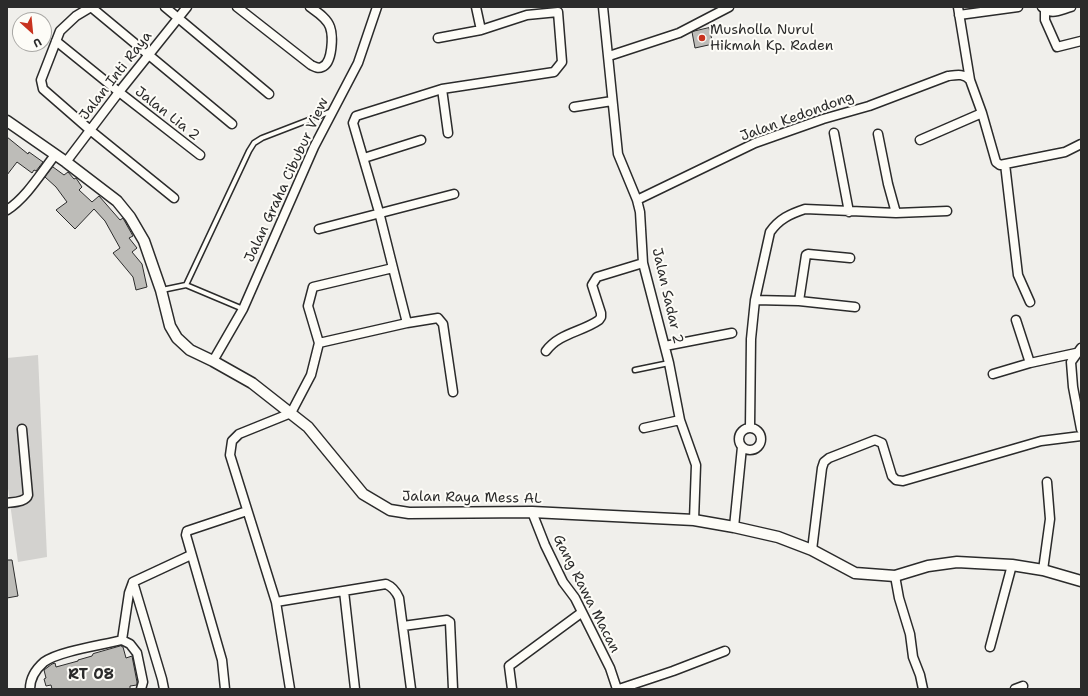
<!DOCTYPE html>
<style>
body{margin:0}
#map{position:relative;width:1088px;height:696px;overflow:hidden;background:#f0efeb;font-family:"Shantell Sans",sans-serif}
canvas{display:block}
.frame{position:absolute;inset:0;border:8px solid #2b2b2b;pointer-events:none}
.north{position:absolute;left:12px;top:12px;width:40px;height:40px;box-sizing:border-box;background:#fdfcf7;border:1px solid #a9a8a5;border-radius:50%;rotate:153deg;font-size:11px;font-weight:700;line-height:16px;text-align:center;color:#2b2b2b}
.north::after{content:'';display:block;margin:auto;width:14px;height:18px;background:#c8321e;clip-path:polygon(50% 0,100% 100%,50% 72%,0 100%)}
</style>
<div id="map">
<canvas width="1088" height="696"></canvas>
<div class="frame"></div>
<div class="north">U</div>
</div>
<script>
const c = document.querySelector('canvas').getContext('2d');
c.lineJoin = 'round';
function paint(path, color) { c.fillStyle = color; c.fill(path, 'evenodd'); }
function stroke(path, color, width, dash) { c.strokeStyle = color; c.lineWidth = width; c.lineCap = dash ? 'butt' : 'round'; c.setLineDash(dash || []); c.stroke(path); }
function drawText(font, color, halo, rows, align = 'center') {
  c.font = font + ' "Shantell Sans",sans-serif'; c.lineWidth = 4; c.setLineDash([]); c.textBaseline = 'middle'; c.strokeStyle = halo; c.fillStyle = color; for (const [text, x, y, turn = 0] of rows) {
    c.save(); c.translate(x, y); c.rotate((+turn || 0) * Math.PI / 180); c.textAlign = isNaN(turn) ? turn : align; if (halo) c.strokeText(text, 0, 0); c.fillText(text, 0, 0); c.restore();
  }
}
paint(new Path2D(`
 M38 355 47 557 18 562 7 481V358Z`), '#d3d2cf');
const building = new Path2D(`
 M709 28 713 44 695 48 692 32Z
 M7 137 28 154 29 152 43 162 36 171 34 170 32 173 17 162 7 175Z
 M53 167 64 175 68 172 74 179 76 178 82 187 79 190 92 202 99 196 120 220 123 218 124 220 133 236 129 238 137 248 132 252 142 264 147 287 136 290 133 277 113 253 120 248 105 221 94 209 75 229 56 210 67 202 56 187 45 177Z
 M7 560H12L18 596 7 598Z
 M121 646 123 647 126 658 132 656 137 682V685L130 686V689H52L51 685 46 686 44 679 46 678 44 670 52 664 55 663 56 667 78 661V660L92 656 93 654Z`);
paint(building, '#bdbcb8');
stroke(building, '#2b2b2b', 1);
const service = new Path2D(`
 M186 285 249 151 254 143 262 138 332 111
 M162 290 186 285 243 309
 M635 370 669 363`);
const minor = new Path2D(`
 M91 7 76 16 60 31 41 80 43 89 90 130 174 198
 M91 7 232 124
 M165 7 269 94
 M237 7 311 65C315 67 318 69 322 67 333 63 333 35 330 27 327 18 317 12 310 7
 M603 7 618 154 637 200 640 212 643 263 669 363 680 420 696 465 694 520
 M958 7 970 80 982 113 996 162 1000 165 1065 152 1081 144
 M1042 7C1051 16 1060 10 1071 7
 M1045 10V20L1057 47 1081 41
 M959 15 1018 7
 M438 38 481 30
 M56 41 119 92 200 155
 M609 56 679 33 729 7
 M442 89 448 133
 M574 107 612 101
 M834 133 849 212
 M920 140 982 113
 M364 158 421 140
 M66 162 119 92 187 7
 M1005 164 1018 275 1030 302
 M637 200 755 143 823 119 869 106 948 76C956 75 964 73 970 80
 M7 210C26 198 41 173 55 155
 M896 213 947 211
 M319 229 454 194
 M393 268 407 323
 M755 300 799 301 855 307
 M799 301 806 255 808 254 850 258
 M1016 320 1030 363
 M319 343 407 323 438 318 443 324 453 392
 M665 346 732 333
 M1081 348 1071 362 1073 387 1081 429
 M546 351C559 333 582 332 599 320L601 317V313L592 285 597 277 643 263
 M213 361 243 309 314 147 358 63 377 7
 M993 374 1030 363 1076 353
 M750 427 751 339 755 300 770 232C779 219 790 214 805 209L896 213 888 184 878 134
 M739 439a11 11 0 1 1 22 0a11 11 0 1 1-22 0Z
 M644 428 680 420
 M7 503C14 502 26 502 28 495L22 429
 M532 512 545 545 563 582 575 598 610 668 617 689
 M734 527 742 447
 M812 550 822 468 824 462 829 458 875 440 882 443 892 476 896 480 903 481 1041 441 1081 436
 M1043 570 1050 519 1047 482
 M895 576 899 598 910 634 913 657 920 675 923 689
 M133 582 162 679 164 689
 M344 591 355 689
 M276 602 386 584C393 587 396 591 399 598L411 689
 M403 626 447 620 450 622 453 689
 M122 640 129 593 133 582 191 555
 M990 647 1012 565
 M30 689C30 679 36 669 44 662 59 651 103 645 122 640L130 644 137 653 143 682 141 689
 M225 689 222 660 186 535 187 531 247 511
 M290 689 276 602 230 455 232 441 239 434 291 413 311 375 319 343 308 306 313 287 393 268 379 212 353 123 356 116 442 89 554 72 562 62 558 12 527 15 481 30 476 7
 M512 689 509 666 581 613
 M619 689 673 671 725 651
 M1015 689 1023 686`);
const tertiary = new Path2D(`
 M7 121 66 162 117 201 130 217 144 241 161 290 170 326 177 338 190 350 213 361 252 383 308 427 363 494 390 510 409 513 532 512 694 520 734 527 778 537 812 550 855 573 895 576 928 566 957 562 1012 565 1043 570 1081 581`);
stroke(service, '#2b2b2b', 7);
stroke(minor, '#2b2b2b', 11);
stroke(tertiary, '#2b2b2b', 13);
stroke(service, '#fdfcf7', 4);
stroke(minor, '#fdfcf7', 8);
stroke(tertiary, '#fdfcf7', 10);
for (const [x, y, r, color] of [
 [702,38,4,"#c8321e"]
]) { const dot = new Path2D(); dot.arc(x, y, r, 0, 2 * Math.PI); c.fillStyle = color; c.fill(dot); stroke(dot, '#fdfcf7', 1.5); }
drawText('14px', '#2b2b2b', '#fdfcf7', [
 ["Musholla Nurul",710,30],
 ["Hikmah Kp. Raden",710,46]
], 'left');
drawText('14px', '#2b2b2b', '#fdfcf7', [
 ["Jalan Inti Raya",116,76,-52],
 ["Jalan Lia 2",167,114,38],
 ["Jalan Kedondong",797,117,-20],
 ["Jalan Graha Cibubur View",287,180,-65],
 ["Jalan Sadar 2",667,296,77],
 ["Jalan Raya Mess AL",472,498,1],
 ["Gang Rawa Macan",586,594,63]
]);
drawText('bold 15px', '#2b2b2b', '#fdfcf7', [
 ["RT 08",91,675]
]);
</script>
